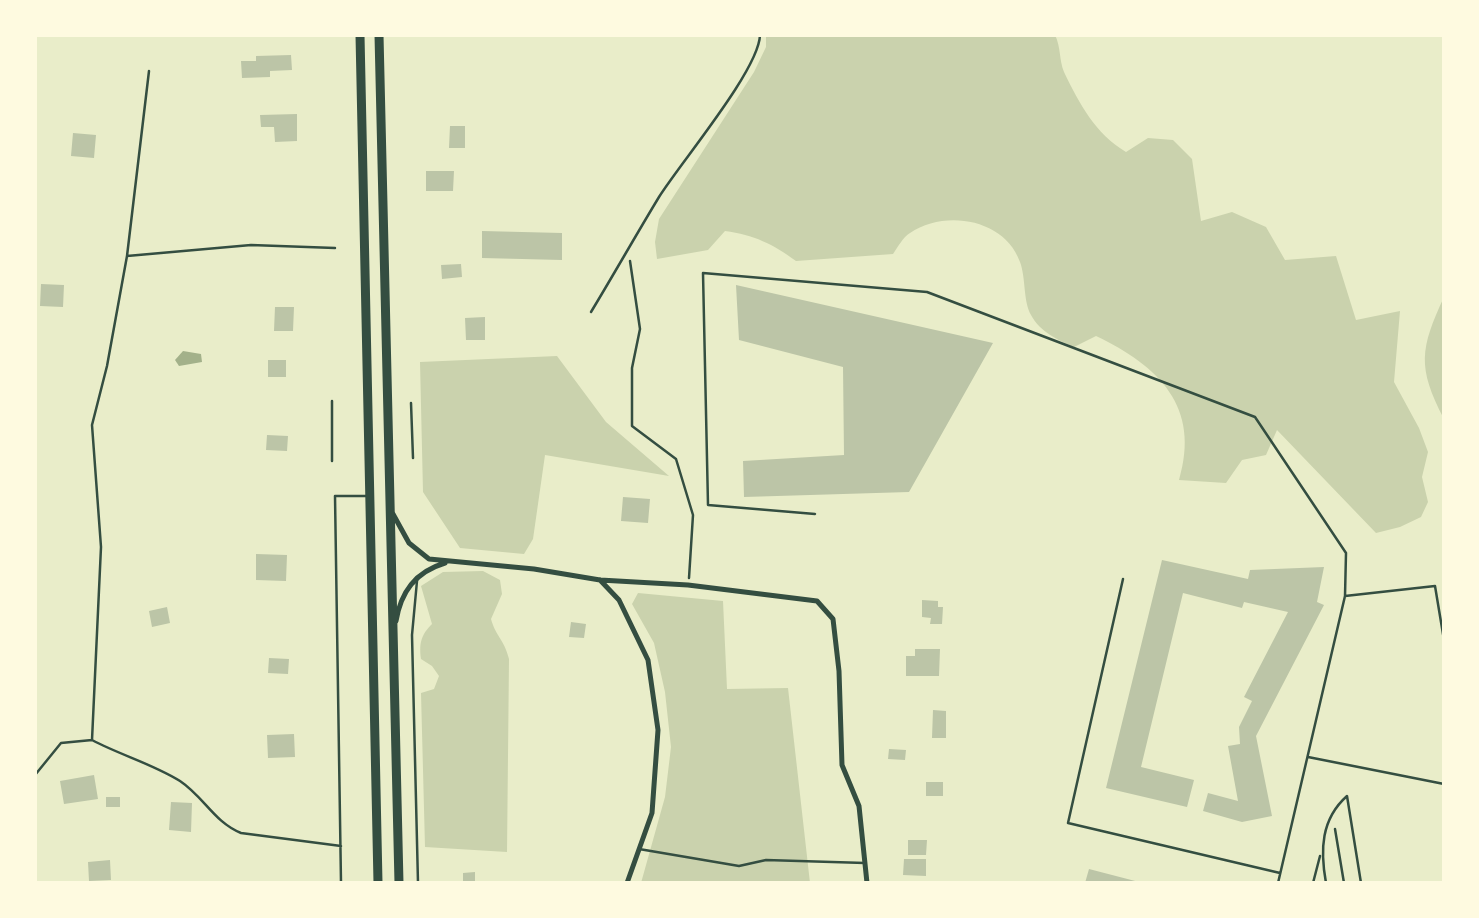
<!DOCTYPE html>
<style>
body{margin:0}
#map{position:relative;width:1479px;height:918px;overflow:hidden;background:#e9edc9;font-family:Ubuntu,sans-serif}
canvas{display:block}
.frame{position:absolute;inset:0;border:37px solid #fefae0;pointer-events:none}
</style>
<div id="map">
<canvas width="1479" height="918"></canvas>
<div class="frame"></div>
</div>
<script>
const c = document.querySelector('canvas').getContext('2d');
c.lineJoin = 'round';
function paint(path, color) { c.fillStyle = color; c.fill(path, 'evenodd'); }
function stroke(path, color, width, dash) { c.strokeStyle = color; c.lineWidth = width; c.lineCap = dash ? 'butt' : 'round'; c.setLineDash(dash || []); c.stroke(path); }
paint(new Path2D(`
 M766 35H1055C1061 47 1059 60 1064 72 1080 105 1095 133 1126 152L1148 138 1173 140 1192 159 1201 221 1232 212 1266 227 1285 260 1336 256 1356 320 1400 311 1394 382 1419 428 1428 452 1422 477 1428 502 1421 517 1400 527 1376 533 1277 430 1266 455 1242 460 1226 483 1179 480C1201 407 1159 366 1096 336L1074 347C1058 340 1040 332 1031 315 1023 301 1026 278 1020 262 1005 219 945 209 910 233 903 237 898 247 893 254L796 261C773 244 754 235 725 231L708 250 657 259 655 242 659 219 754 72 766 47Z
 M1444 297V419C1417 367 1420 349 1444 297Z
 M557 356 606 422 669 476 545 455 533 539 524 554 460 548 423 492 420 362Z
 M483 571 500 580 502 594 491 619C496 637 504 639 509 659L507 852 425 847 421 693 434 689 439 676 432 666 421 659C419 643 421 635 432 624L421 586 443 572Z
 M638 593 723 601 727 689 788 688 810 883H641L665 797 671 747 665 692 654 643 632 604Z`), '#cad2ad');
paint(new Path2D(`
 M183 351 201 354 202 362 179 366 175 360Z`), '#a3b18a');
paint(new Path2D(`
 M291 55 292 70 270 71V77L242 78 241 61H256V56Z
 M297 114V141L275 142 274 127H261L260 115Z
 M450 126H465V148H449Z
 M73 133 96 135 94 158 71 156Z
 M426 171H454L453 191H426Z
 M482 231 562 233V260L482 258Z
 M461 264 462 277 442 279 441 265Z
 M41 284 64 285 63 307 40 306Z
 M736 285 993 343 909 492 744 497 743 461 844 455 843 367 739 340Z
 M275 307H294L293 331H274Z
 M485 317V340H466L465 318Z
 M268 360H286V377H268Z
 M267 435 288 436 287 451 266 450Z
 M623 497 650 499 648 523 621 521Z
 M256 554 287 555 286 581 256 580Z
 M1162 560 1248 579 1250 570 1324 567 1317 602 1324 605 1256 736 1272 816 1242 822 1203 811 1208 793 1238 801 1228 746 1240 744 1239 727 1252 701 1244 697 1288 612 1244 602 1242 608 1183 593 1141 767 1194 780 1187 807 1106 788Z
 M922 600 938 601V607H943L942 624H930L931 618 922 617Z
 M167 607 170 623 152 627 149 611Z
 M571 622 586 624 584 638 569 637Z
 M915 649H940L939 676H906V656H915Z
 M269 658 289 659 288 674 268 673Z
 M933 710 946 711V738H932Z
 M294 734 295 757 268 758 267 735Z
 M889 749 906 750 905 760 888 759Z
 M94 775 98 799 64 804 60 781Z
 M926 782H943V796H926Z
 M106 797H120V807H106Z
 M171 802 192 803 191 832 169 830Z
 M908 840H927L926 855H908Z
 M904 859H926V876L903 875Z
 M110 860 111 880 89 881 88 862Z
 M1089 869 1139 882V883H1085Z
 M475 872V883H463V873Z`), '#bcc5a7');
stroke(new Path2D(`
 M630 261 640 329 632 368V426L676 459 693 515 689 578
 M411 403 413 458
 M332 461V401
 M1313 883 1320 856
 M1326 883C1320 850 1321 819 1347 796L1361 883`), '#344e41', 2.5);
stroke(new Path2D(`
 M127 256 149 71
 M591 312C614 274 636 235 659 197 681 162 759 70 760 35
 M815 514 708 505 703 273 927 292 1255 417 1346 553 1345 596 1278 883
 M1123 579 1068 823 1280 873
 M417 581 412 635 418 883
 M1345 596 1435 586 1444 640
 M92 740C120 755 153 764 180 781 204 797 214 822 241 833L341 846
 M1308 757 1444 784
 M35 775 61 743 92 740 101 547 92 425 107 366 127 256 251 245 335 248
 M1335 829 1344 883
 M639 849 739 866 766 860 865 863
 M341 883 335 496H368`), '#344e41', 2.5);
stroke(new Path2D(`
 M393 514 409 543 429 559 534 569 600 580 688 585 817 601 833 619 839 671 842 765 859 806 867 883
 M600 580 619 600 648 660 658 730 652 813 627 883
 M396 621C401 592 415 572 445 563`), '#344e41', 5);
stroke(new Path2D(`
 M360 35 378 883
 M379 35 399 883`), '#344e41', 9);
</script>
